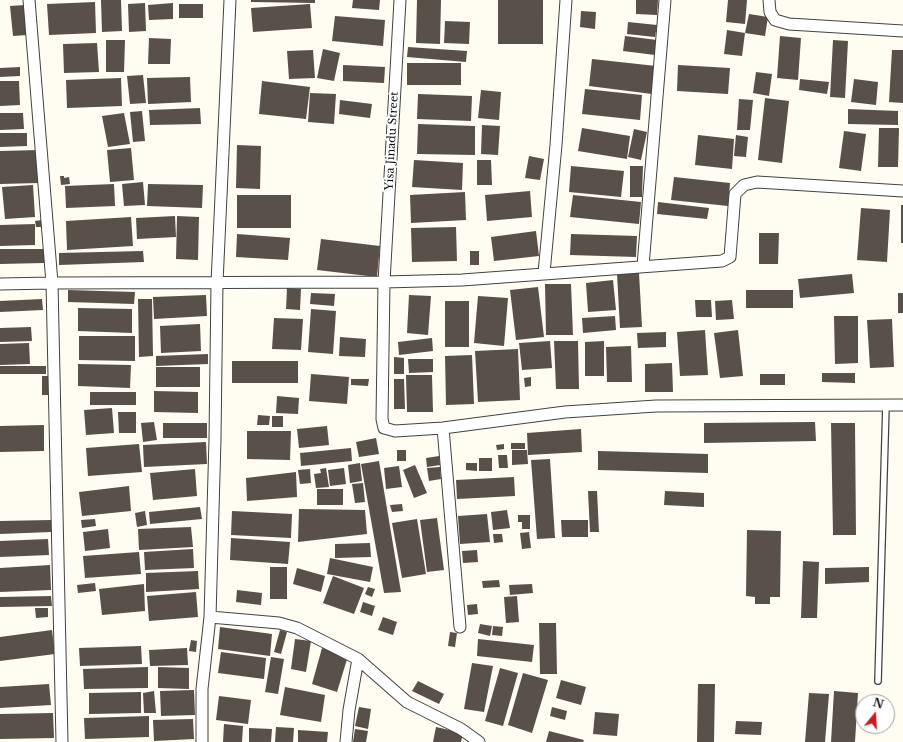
<!DOCTYPE html>
<style>
body{margin:0}
#map{position:relative;width:903px;height:742px;overflow:hidden;background:#fffcf1;font-family:"Libre Baskerville",serif}
canvas{display:block}
.north{position:absolute;left:855px;top:694px;width:40px;height:40px;box-sizing:border-box;background:#fff;border:1px solid #9f9f9f;border-radius:50%;rotate:18deg;font-size:11px;font-weight:700;line-height:16px;text-align:center;color:#0f0f0f}
.north::after{content:'';display:block;margin:auto;width:14px;height:18px;background:#ce1923;clip-path:polygon(50% 0,100% 100%,50% 72%,0 100%)}
</style>
<div id="map">
<canvas width="903" height="742"></canvas>
<div class="north">N</div>
</div>
<script>
const c = document.querySelector('canvas').getContext('2d');
c.lineJoin = 'round';
function paint(path, color) { c.fillStyle = color; c.fill(path, 'evenodd'); }
function stroke(path, color, width, dash) { c.strokeStyle = color; c.lineWidth = width; c.lineCap = dash ? 'butt' : 'round'; c.setLineDash(dash || []); c.stroke(path); }
function drawText(font, color, halo, rows, align = 'center') {
  c.font = font + ' "Libre Baskerville",serif'; c.lineWidth = 4; c.setLineDash([]); c.textBaseline = 'middle'; c.strokeStyle = halo; c.fillStyle = color; for (const [text, x, y, turn = 0] of rows) {
    c.save(); c.translate(x, y); c.rotate((+turn || 0) * Math.PI / 180); c.textAlign = isNaN(turn) ? turn : align; if (halo) c.strokeText(text, 0, 0); c.fillText(text, 0, 0); c.restore();
  }
}
paint(new Path2D(`
 M101 0H121L122 31 102 32Z
 M251 0H315V3L251 2Z
 M353 0H380L379 10 352 8Z
 M417 0H441L440 44 416 43Z
 M498 0H543V44H498Z
 M636 0H658L657 15 636 14Z
 M728 0H747L745 24 726 22Z
 M95 2 96 33 49 35 47 4Z
 M145 3 146 31 129 32 128 4Z
 M173 3V19L149 20 148 5Z
 M179 4H203V18H179Z
 M310 4 312 28 253 32 251 8Z
 M25 5 27 35 13 36 10 6Z
 M581 11 596 12 595 29 580 27Z
 M749 14 768 17 765 36 745 33Z
 M335 16 385 20 383 46 332 41Z
 M445 21 470 22 469 44 444 43Z
 M628 22 657 25 655 37 627 34Z
 M727 30 745 33 742 56 724 54Z
 M625 36 657 40 655 55 623 51Z
 M780 36 801 38 798 80 777 78Z
 M149 38 171 39 170 64H148Z
 M106 40H125L124 72H106Z
 M833 40 848 41 845 98 830 97Z
 M97 43 99 72 64 73 63 44Z
 M408 47 467 51 466 62 407 57Z
 M323 49 340 53 334 81 317 78Z
 M313 50 315 78 289 79 287 51Z
 M892 50H903V103L889 102Z
 M592 59 656 66 652 94 589 86Z
 M407 63H461V85H407Z
 M343 65 385 67 384 83 343 81Z
 M678 65 730 68 728 94 677 91Z
 M20 67V76L0 77V68Z
 M756 72 772 74 769 96 753 93Z
 M143 75 146 103 130 104 127 76Z
 M190 77 191 102 148 104 147 78Z
 M121 78 122 106 67 108 66 80Z
 M800 79 829 82 827 94 799 90Z
 M854 79 878 82 876 105 851 102Z
 M0 81H19L20 105 0 106Z
 M262 81 310 87 306 119 259 114Z
 M585 89 642 95 640 120 582 114Z
 M481 90 501 92 499 120 478 118Z
 M310 93 336 94 334 124 308 122Z
 M418 94 472 96 471 121 417 119Z
 M765 98 789 101 782 163 758 160Z
 M739 99 753 100 750 130H737Z
 M340 100 372 104 370 118 339 114Z
 M200 108 201 124 150 125 149 110Z
 M848 109 898 111V125L848 124Z
 M142 111 145 141 133 142 130 112Z
 M0 113H23L24 129 0 130Z
 M124 113 130 144 108 147 102 116Z
 M418 124 475 126V155L417 154Z
 M482 125 500 126 498 155 481 154Z
 M582 128 630 136 627 159 578 151Z
 M879 128H899L898 167H878Z
 M634 129 647 132 641 160 628 157Z
 M844 131 866 134 861 171 839 168Z
 M0 133H27V146L0 147Z
 M698 135 734 139 732 169 695 165Z
 M736 135 748 137 746 157 734 156Z
 M237 145 261 146 260 189 236 188Z
 M131 148 134 180 110 182 107 150Z
 M39 150V183L0 184V151Z
 M529 156 544 159 540 180 525 178Z
 M414 160 463 163 462 190 412 187Z
 M477 160H491L492 185H477Z
 M571 166 624 171 621 197 569 192Z
 M630 166H643L642 197H630Z
 M60 176H64V178L69 177 70 184 61 185Z
 M674 177 730 183 728 206 671 200Z
 M143 182 145 205 124 206 122 184Z
 M114 184 115 206 66 208 65 186Z
 M148 184 203 185 202 208 147 206Z
 M33 185 35 217 5 219 2 187Z
 M530 191 532 217 487 221 485 195Z
 M465 192 466 220 411 223 410 195Z
 M237 195H291V228H237Z
 M573 195 641 202 639 224 570 217Z
 M658 202 709 208 707 219 657 214Z
 M901 205H903V243H901Z
 M861 208 890 210 887 262 857 260Z
 M175 216 176 237 137 239 136 218Z
 M177 216 199 217 198 260 176 259Z
 M131 217 133 246 67 250 66 221Z
 M42 220 43 227H36L35 221Z
 M35 224V245L0 246V225Z
 M456 227 457 261 412 262 411 228Z
 M536 231 539 256 494 261 491 237Z
 M759 233H779L778 264H759Z
 M237 234 290 238 288 260 236 257Z
 M571 234 637 236 636 257 570 255Z
 M321 239 380 246 377 277 317 270Z
 M0 249H44V263L0 264Z
 M143 251 144 262 59 265V253Z
 M470 251H479V265H470Z
 M639 273 642 327 620 328 617 274Z
 M852 274 854 293 800 298 798 279Z
 M613 280 616 310 588 312 586 283Z
 M545 284H571L573 335H546Z
 M538 287 544 337 516 340 510 290Z
 M287 288 301 289 300 310 286 309Z
 M68 290 135 292 134 304 68 302Z
 M746 290H793V308H746Z
 M311 293 335 294 334 306 310 304Z
 M898 293H903V313H898Z
 M206 295 207 316 154 319 153 297Z
 M409 295 431 296 428 335 407 333Z
 M478 296 508 298 504 346 474 343Z
 M42 299 43 310 0 312V301Z
 M138 299H152L153 356 139 357Z
 M695 300H711L712 317H696Z
 M732 300 734 319 716 320 715 301Z
 M445 301H469V347H445Z
 M78 308 132 309V333L78 331Z
 M311 309 336 311 333 354 308 352Z
 M615 316 616 330 583 333 582 318Z
 M834 316H858V363L835 364Z
 M274 318 303 319 301 350 272 349Z
 M892 319 894 367 870 368 867 320Z
 M200 324 201 351 161 353 160 326Z
 M31 327 32 341 0 342V328Z
 M705 330 708 375 680 376 677 332Z
 M738 330 743 376 720 378 714 333Z
 M666 332V347L638 348 637 333Z
 M79 336H135V361L79 360Z
 M340 337 366 339 365 357 339 356Z
 M432 338 433 351 399 355 398 342Z
 M550 341 552 368 522 370 519 343Z
 M554 341H578L579 389H556Z
 M604 341V376H585V342Z
 M29 343 30 364 0 365V344Z
 M631 346 632 382H607L606 347Z
 M518 349 520 400 478 402 475 351Z
 M208 354V364L156 366V356Z
 M472 355 474 404 446 405 445 356Z
 M394 357 404 358V374H394Z
 M408 359H433V372L409 373Z
 M232 361H298V383H232Z
 M672 363 673 392H645V364Z
 M78 364 131 365 130 388 78 386Z
 M0 366H46V374H0Z
 M156 367H200V387H156Z
 M822 373H855V383L822 382Z
 M311 374 349 377 347 404 309 401Z
 M760 374H785V385H760Z
 M406 375H432L433 412H407Z
 M42 376H53V395H42Z
 M531 377V386L525 387 524 378Z
 M351 379H369L368 386 351 385Z
 M394 379H404L405 409H394Z
 M154 391 198 392V413L154 412Z
 M90 392H136V405H90Z
 M277 396 299 398 298 414 276 413Z
 M112 408 114 433 86 435 84 410Z
 M118 412H136V433H119Z
 M258 415 270 416 269 425H257Z
 M272 416H283V427H272Z
 M154 422 157 440 143 442 141 423Z
 M815 422 816 441 704 443V423Z
 M163 423H207V438H163Z
 M831 423H855L856 535H833Z
 M44 425V451L0 452V426Z
 M327 426 329 445 299 448 297 429Z
 M581 429 582 452 528 455 527 433Z
 M247 431H291L290 460 247 459Z
 M376 438 379 454 359 457 356 442Z
 M206 442 207 464 144 467 143 445Z
 M511 443H525V449H511Z
 M139 444 142 472 88 476 86 448Z
 M504 444V449L497 450 496 445Z
 M351 448 352 461 301 466 300 453Z
 M397 450H406V461H397Z
 M512 450H527L528 464 512 465Z
 M598 451 708 454V473L598 470Z
 M498 455H507L508 468H499Z
 M439 456 440 465 427 467 426 458Z
 M479 458H492V471H479Z
 M550 459 555 538 537 539 531 460Z
 M379 461 401 592 384 593 361 464Z
 M360 463 362 481 350 483 348 465Z
 M466 463H477V471L466 470Z
 M415 465 427 493 414 498 403 470Z
 M399 466 402 487 386 489 384 468Z
 M440 467 441 479 429 481 427 468Z
 M326 468 329 487 316 488 314 474 321 473 320 469Z
 M344 468 346 484 330 486 328 470Z
 M195 469 197 496 153 500 150 473Z
 M310 469 311 483 300 484 298 470Z
 M296 472 297 497 247 501 246 478Z
 M514 477 515 496 457 499 456 480Z
 M363 483 365 502 355 503 352 484Z
 M129 486 131 511 82 516 79 492Z
 M317 489H343V505H317Z
 M588 491H597L599 532H590Z
 M665 491 704 493V507L664 505Z
 M402 504 403 511 392 512 390 505Z
 M200 507 202 519 150 524 149 512Z
 M299 509 365 510 367 534 298 542Z
 M507 510 510 528 493 530 491 512Z
 M145 511 147 525 137 527 135 513Z
 M232 511 292 514 291 538 231 535Z
 M487 514 490 542 460 544 458 516Z
 M518 515H530V529H522V522H518Z
 M437 518 444 570 427 572 420 520Z
 M95 519 96 526 82 528 81 520Z
 M417 519 426 574 402 578 392 523Z
 M51 520V532L0 534V521Z
 M561 520H588V537H562Z
 M191 527 193 547 139 550 138 529Z
 M108 529 110 548 85 551 83 532Z
 M747 530 781 531 780 597H770V604H755V597L746 596Z
 M529 532 531 548 522 549 520 533Z
 M493 534H502L503 542 494 543Z
 M231 538 290 542 288 564 230 560Z
 M48 539 49 555 0 557V541Z
 M370 543 371 557 335 558V544Z
 M193 549 194 568 145 570 144 552Z
 M477 550 478 562 463 563 462 551Z
 M139 552 141 574 85 578 83 556Z
 M330 558 373 567 370 582 327 574Z
 M803 561 819 562 817 618H801Z
 M50 565 51 590 0 592V568Z
 M270 567H287V599H270Z
 M869 567V582L825 584V568Z
 M297 568 325 576 321 592 293 584Z
 M198 571 199 589 146 592V573Z
 M333 576 364 588 354 614 323 603Z
 M499 580 500 587 483 588 482 581Z
 M95 583 96 591 78 593 77 585Z
 M144 584 145 611 102 615 99 589Z
 M532 584 533 593 510 595 509 585Z
 M368 587 375 589 372 597 365 594Z
 M237 590 262 593 261 605 236 602Z
 M196 592 198 617 149 621 147 596Z
 M51 596 52 606 0 607V597Z
 M517 596 519 622 506 623 504 597Z
 M363 602 375 606 372 616 360 612Z
 M477 604 478 614 468 615 467 605Z
 M35 608H48V617L36 618Z
 M383 617 397 622 393 635 378 630Z
 M539 623H556L557 674H540Z
 M480 624 492 626 490 636 478 633Z
 M493 626 503 627 502 636 492 635Z
 M220 627 272 634 270 656 218 649Z
 M52 630 55 654 0 661V637Z
 M280 630 287 632 281 654 274 652Z
 M450 632 457 633 455 647 448 646Z
 M295 639 311 641 306 672 291 669Z
 M478 639 534 645 532 662 477 656Z
 M191 640 197 641 196 652 189 651Z
 M141 646 142 664 80 666 79 648Z
 M187 648 188 665 150 666 149 650Z
 M322 648 348 656 337 692 312 684Z
 M221 652 266 658 264 679 218 673Z
 M271 657 284 659 278 694 265 692Z
 M472 663 493 666 484 712 464 709Z
 M148 667V688L84 689 83 669Z
 M158 667 189 668V689L158 688Z
 M500 668 518 673 503 726 485 721Z
 M523 673 548 680 532 733 508 725Z
 M561 680 586 687 581 705 556 698Z
 M418 681 444 694 439 704 412 691Z
 M49 684 51 705 0 708V687Z
 M698 684H715L714 742H697Z
 M285 687 325 695 321 722 280 715Z
 M194 690 195 715 161 716 160 691Z
 M154 691 156 713H144L143 693Z
 M834 691 858 693 855 742H831Z
 M141 692V713L89 714V693Z
 M809 693 829 694 825 742H805Z
 M219 696 251 700 248 724 216 720Z
 M359 707 371 709 368 729 355 726Z
 M552 707 567 711 565 720 550 716Z
 M595 712 619 714 617 736 593 734Z
 M53 713 54 738 0 739V714Z
 M149 716V737L85 739 84 718Z
 M193 719 194 739 154 741 153 720Z
 M736 721 762 722 761 735 735 734Z
 M224 724 243 726 242 742H223Z
 M276 727 294 728 293 742H275Z
 M436 727 463 733 461 742H433Z
 M249 728 272 729 271 742H249Z
 M355 729 368 731 366 742H353Z
 M298 730 328 732 327 742H298Z
 M549 731 584 740 583 742H546Z`), '#59504a');
const service = new Path2D(`
 M878 681 886 405`);
const minor = new Path2D(`
 M29 0 52 283 62 742
 M400 0 384 282 382 419 384 428 395 431 443 428 565 412 656 406 903 405
 M769 0 770 12 775 20 789 24 903 31
 M643 266 665 0
 M544 273 556 145 566 0
 M0 284 52 283 384 282 462 280 722 261 730 257 735 194 744 185 757 182 903 191
 M443 428 460 627
 M210 617 279 623 297 628 358 659 407 702 461 729 479 742
 M202 742V689L210 617 215 439 217 283 230 0
 M346 742 349 710 358 659`);
stroke(service, '#424242', 8);
stroke(minor, '#424242', 13);
stroke(service, '#fff', 5.5);
stroke(minor, '#fff', 11);
drawText('11px', '#0f0f0f', '#fff', [
 ["Yisa Jinadu Street",392,141,-87]
]);
</script>
